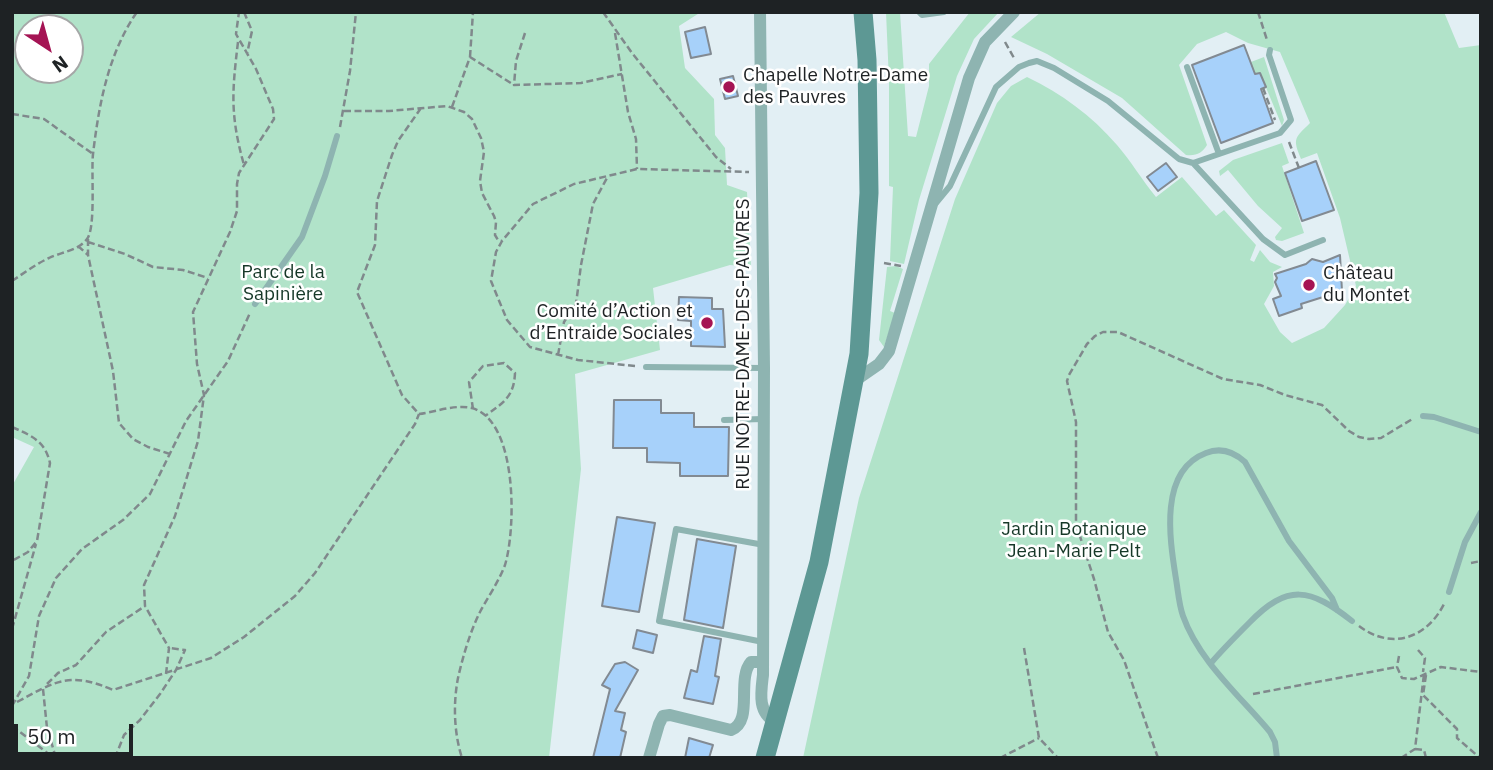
<!DOCTYPE html>
<meta charset="utf-8">
<style>
body{margin:0}
#map{position:relative;width:1493px;height:770px;overflow:hidden;background:#e2eff4;font-family:"IBM Plex Sans",sans-serif}
canvas{display:block}
.frame{position:absolute;inset:0;border:14px solid #1e2224;pointer-events:none}
.north{position:absolute;left:14px;top:14px;width:70px;height:70px;box-sizing:border-box;background:#fff;border:2px solid #a5a7a7;border-radius:50%;rotate:144deg;font-size:19px;font-weight:700;line-height:28px;text-align:center;color:#1e2224}
.north::after{content:'';display:block;margin:auto;width:24px;height:32px;background:#a51454;clip-path:polygon(50% 0,100% 100%,50% 72%,0 100%)}
.scale{position:absolute;left:14px;top:724px;width:119px;height:32px;box-sizing:border-box;border:4px solid #1e2224;border-top:0;padding-left:9px;font-size:21px;line-height:24px;white-space:nowrap;color:#1e2224;-webkit-text-stroke:5px #fff;paint-order:stroke}
</style>
<div id="map">
<canvas width="1493" height="770"></canvas>
<div class="frame"></div>
<div class="north">N</div>
<div class="scale">50 m</div>
</div>
<script>
const c = document.querySelector('canvas').getContext('2d');
c.lineJoin = 'round';
function paint(path, color) { c.fillStyle = color; c.fill(path, 'evenodd'); }
function stroke(path, color, width, dash) { c.strokeStyle = color; c.lineWidth = width; c.lineCap = dash ? 'butt' : 'round'; c.setLineDash(dash || []); c.stroke(path); }
function drawText(font, color, halo, rows, align = 'center') {
  c.font = font + ' "IBM Plex Sans",sans-serif'; c.lineWidth = 5; c.setLineDash([]); c.textBaseline = 'middle'; c.strokeStyle = halo; c.fillStyle = color; for (const [text, x, y, turn = 0] of rows) {
    c.save(); c.translate(x, y); c.rotate((+turn || 0) * Math.PI / 180); c.textAlign = isNaN(turn) ? turn : align; if (halo) c.strokeText(text, 0, 0); c.fillText(text, 0, 0); c.restore();
  }
}
paint(new Path2D(`
 M12 12H701L679 26 685 68 714 99 715 135 725 148 727 185 747 192 751 267 730 265 653 288 660 350 575 374 581 469 549 758H12V486L34 447 12 437ZM28 28H70V70H28Z
 M886 12H900L908 136 916 137 929 86V64L970 12H999L974 39 957 76 919 200 904 264 890 261 893 187 889 186V81Z
 M1041 12H1444L1459 48 1481 45V758H803L859 498 955 199 997 103 1011 86 1027 77C1062 94 1091 115 1117 145 1131 161 1142 180 1156 197L1182 177 1216 216 1224 210 1256 245 1250 260 1254 262 1260 250 1270 262 1282 267 1273 272 1274 286 1264 304 1280 332 1292 343 1324 328 1345 305 1356 286 1340 218 1317 153 1301 159C1292 138 1295 138 1310 123L1280 52 1248 43 1226 32 1197 44 1179 65 1207 145C1202 153 1197 156 1186 155L1122 98 1047 54 1011 37Z
 M1264 57 1284 120 1282 126 1260 73 1255 74 1251 62Z
 M1282 143 1289 163 1282 166 1304 233 1282 241 1276 240 1275 237 1282 228 1258 206 1228 170 1220 176 1219 171 1233 160Z
 M896 266 903 269 890 311 895 313 884 347 879 340 887 267Z`), '#b1e3c9');
const building = new Path2D(`
 M705 27 711 54 691 58 685 32Z
 M1244 45 1255 74 1260 73 1266 87 1261 89 1273 123 1221 143 1192 65Z
 M733 76 738 96 725 99 720 79Z
 M1316 161 1334 210 1302 221 1285 173Z
 M1166 163 1177 177 1158 191 1147 177Z
 M1340 255 1342 291 1301 304 1302 308 1279 316 1273 299 1281 296 1275 282 1277 278 1275 274 1306 264 1312 259 1323 262Z
 M679 297 712 298V309H723L725 347 691 346V321L678 320Z
 M614 400H661V413H694V427H729L728 476H680V463L647 462V448H613Z
 M617 517 655 523 639 612 602 606Z
 M697 539 736 546 723 628 684 620Z
 M637 630 657 635 653 653 633 648Z
 M704 636 721 639 715 676 719 677 713 704 684 698 691 670 697 672Z
 M625 662 638 670 615 711 625 713 621 730 626 732 620 758H593L610 689 602 685 615 664Z
 M689 738 713 745 709 758H685Z`);
paint(building, '#a7d1fa');
stroke(building, '#828a92', 2);
stroke(new Path2D(`
 M244 12 252 31 247 54
 M603 12 632 53 716 157 731 169
 M1258 12 1267 40
 M525 33 516 61 514 85 581 83 622 74
 M615 33 628 112 636 139 637 169
 M238 42C232 92 230 115 244 165
 M1005 42 1014 58
 M470 57 473 12
 M1263 88 1275 120
 M452 107 470 57 514 85
 M421 108 398 141 392 155 377 201 375 245 357 292 402 395 419 414C435 412 456 404 472 408 518 421 516 529 505 565 499 581 488 597 480 612 470 632 463 656 458 678 453 704 454 733 462 758
 M344 111H389L447 106 464 112 472 119 481 138 484 152 480 181 482 193 494 216 496 222 495 235 498 240 502 241
 M12 114 44 119 93 154
 M340 127 350 71 356 12
 M1289 142 1299 168
 M88 239V255L113 371 119 423 133 439 148 447 170 454
 M88 242 125 254 153 267 183 270 208 278
 M78 246 88 255
 M884 263 901 266
 M12 281C24 273 36 264 49 258 61 252 78 251 87 239 96 228 91 172 93 154 99 104 108 54 137 12
 M558 355 564 322 576 304 581 265 593 204 608 176
 M635 366 578 360 530 347 507 320 491 281 496 252 502 241 533 204 574 184 637 169 749 172
 M473 409 469 382 483 366 504 363 515 373C514 397 503 403 485 416
 M12 427C32 436 45 441 50 463L37 541 28 552 12 561
 M1471 563 1481 561
 M1359 626C1392 651 1428 638 1445 602
 M12 629 36 544
 M1024 648 1039 738 1058 758
 M1418 650 1425 658 1423 672
 M1399 656 1397 667 1402 678 1414 679 1441 667 1481 672
 M166 674 169 648 145 606 144 585 175 516 198 441 204 395 197 364 193 312 230 232 237 211V184L239 173 274 119 273 109 256 69 236 34 239 12
 M1426 675 1423 695 1457 729V738L1480 758
 M47 684 58 673 76 665 106 632 145 606
 M43 689 47 728 56 758
 M1253 694 1397 667
 M17 702C56 681 70 671 113 690L211 658 244 637 295 596 315 573 415 424 419 414
 M12 706 29 676 39 616 56 578 82 549 123 520 150 494 186 421 228 361 250 313
 M12 726 54 758
 M1415 749 1424 750 1426 758
 M115 758 124 735 140 720 160 694 176 670 185 650 169 648
 M1000 758 1039 738
 M1158 758 1124 660 1108 632 1094 579 1076 524V422L1067 381 1069 375 1087 344 1095 336 1103 332H1118L1223 379 1260 385 1285 395 1322 405 1349 431 1359 437 1369 439 1381 438 1414 418
 M1401 758 1415 749 1424 674`), '#80898c', 2.5, [7, 3.5]);
stroke(new Path2D(`
 M919 12 922 15 944 12
 M1187 67 1219 154
 M1193 163 1280 133 1291 120 1269 55 1270 50
 M936 203 950 186 996 87 1019 67 1029 63 1037 61 1054 68 1108 101 1179 159 1193 163 1263 239 1285 255 1323 240
 M255 304 302 237 325 176 337 136
 M646 367 764 368
 M1423 416 1434 417 1481 432
 M724 420 764 419
 M1449 592 1465 542 1481 512
 M763 642 659 621 676 529 764 545
 M1211 663C1223 649 1236 636 1249 623 1288 583 1310 588 1352 621
 M1277 758 1275 742 1270 732C1240 696 1199 661 1183 616 1179 605 1178 591 1176 579 1170 541 1158 471 1206 453 1221 447 1234 452 1245 462L1289 541 1332 598 1337 610`), '#8eb4b1', 6);
stroke(new Path2D(`
 M760 12 764 368 763 675C761 692 757 713 776 722
 M853 382 879 364 889 351 969 78 985 42 1014 12
 M649 758 659 724 663 716 670 715 731 730C754 722 736 679 751 662H763`), '#8eb4b1', 12);
stroke(new Path2D(`
 M765 758 819 562 859 354 869 193 867 60 863 12`), '#5d9894', 19);
for (const [x, y, r, color] of [
 [729,87,7,"#a51454"],
 [1309,285,7,"#a51454"],
 [707,323,7,"#a51454"]
]) { const dot = new Path2D(); dot.arc(x, y, r, 0, 2 * Math.PI); c.fillStyle = color; c.fill(dot); stroke(dot, '#fff', 2.5); }
drawText('19px', '#1e2224', '#fff', [
 ["Chapelle Notre-Dame",743,76],
 ["des Pauvres",743,98],
 ["Château",1323,274],
 ["du Montet",1323,296],
 ["Comité d’Action et",693,312,"right"],
 ["d’Entraide Sociales",693,334,"right"]
], 'left');
drawText('19px', '#163828', '#fff', [
 ["Parc de la",283,273],
 ["Sapinière",283,295],
 ["Jardin Botanique",1074,530],
 ["Jean-Marie Pelt",1074,552]
]);
drawText('19px', '#1e2224', '#fff', [
 ["RUE NOTRE-DAME-DES-PAUVRES",744,344,-90]
]);
</script>
